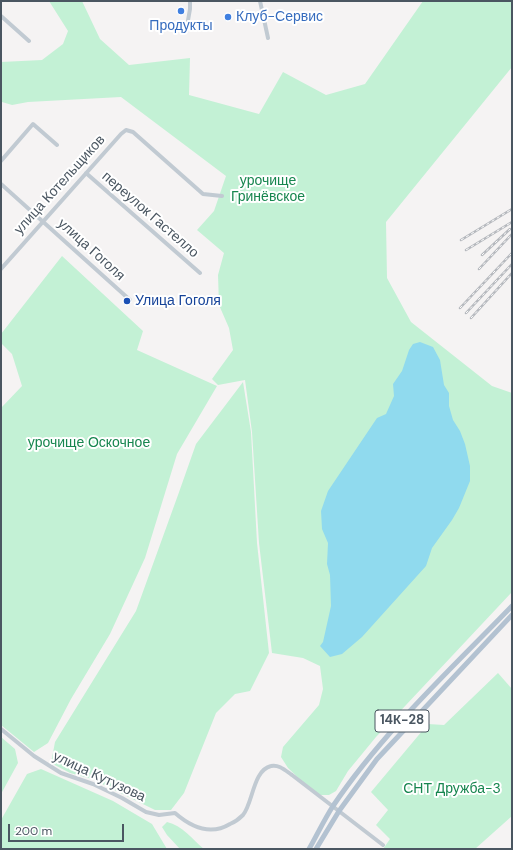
<!DOCTYPE html>
<meta charset="utf-8">
<style>
body{margin:0}
#map{position:relative;width:513px;height:850px;overflow:hidden;background:#f5f3f3;font-family:"DM Sans",sans-serif}
canvas{display:block}
.frame{position:absolute;inset:0;border:2px solid #4a5661;pointer-events:none}
.scale{position:absolute;left:8px;top:824px;width:116px;height:18px;box-sizing:border-box;border:2px solid #4a5661;border-top:0;padding-left:5px;font-size:12px;line-height:14px;white-space:nowrap;color:#4a5661;-webkit-text-stroke:3px #fff;paint-order:stroke}
</style>
<div id="map">
<canvas width="513" height="850"></canvas>
<div class="frame"></div>
<div class="scale">200 m</div>
</div>
<script>
const c = document.querySelector('canvas').getContext('2d');
c.lineJoin = 'round';
function paint(path, color) { c.fillStyle = color; c.fill(path, 'evenodd'); }
function stroke(path, color, width, dash) { c.strokeStyle = color; c.lineWidth = width; c.lineCap = dash ? 'butt' : 'round'; c.setLineDash(dash || []); c.stroke(path); }
function drawText(font, color, halo, rows, align = 'center') {
  c.font = font + ' "DM Sans",sans-serif'; c.lineWidth = 4; c.setLineDash([]); c.textBaseline = 'middle'; c.strokeStyle = halo; c.fillStyle = color; for (const [text, x, y, turn = 0] of rows) {
    c.save(); c.translate(x, y); c.rotate((+turn || 0) * Math.PI / 180); c.textAlign = isNaN(turn) ? turn : align; if (halo) c.strokeText(text, 0, 0); c.fillText(text, 0, 0); c.restore();
  }
}
paint(new Path2D(`
 M49 1H82L100 39 129 65 190 58 189 95 259 114 283 72 326 95 365 84 423 1H512V67L386 222 387 278 411 322 492 386 512 393V592L376 737 348 771 336 791 329 795H320L310 789 288 768 281 757 283 747 319 705 323 689 320 666 303 658 272 653 259 543 252 432 245 380 218 385 212 379 233 350 229 328 219 305 218 275 224 253 197 230 214 211 226 176 121 97 28 102 12 105 2 102 1 99V62L42 60 63 44 68 31Z
 M62 256 143 331 137 350 217 386 177 454 145 558 110 634 71 699 48 743 34 752 1 725V408L22 386 12 354 1 343V334Z
 M243 382 251 432 257 543 269 653 250 691 235 694 216 713 184 793 171 810H155L92 779 70 773 51 763 55 742 136 611 178 495 196 444Z
 M498 673 512 689V816L475 849H383L390 839 376 825 388 810 371 792 428 724 444 725Z
 M1 737 15 749 18 763 1 794Z
 M41 769 113 801 152 824 167 849H1V820L27 774Z
 M167 822C182 825 193 840 204 849H180L167 835 162 827Z`), '#c3f1d5');
paint(new Path2D(`
 M420 342 433 347 440 360 444 385 449 393V406L453 420 460 431 465 444 470 466V481L459 508 452 520 432 548 426 566 362 637 342 654 330 657 320 646 323 642 331 606 330 575 327 564 328 543 322 529 321 511 328 491 377 418 386 414 394 396 393 384 402 371 409 350 413 344Z`), '#90daee');
stroke(new Path2D(`
 M260 1 268 38
 M1 16 29 41
 M187 26 190 9V1
 M1 161 33 124 57 145
 M86 173 200 273
 M1 184 130 300
 M1 269 121 134 126 130 133 132 203 194 222 196
 M1 729 34 756 61 773 93 784 122 798 146 812 159 815 175 813C191 827 210 836 230 824 235 822 239 819 243 815 253 803 253 770 271 766 279 764 286 771 292 775L383 845`), '#c1cad2', 4);
stroke(new Path2D(`
 M309 849C317 835 324 820 333 806 383 732 450 670 512 606
 M316 849 339 811 377 759 512 615`), '#b3c2d1', 5);
const rail = new Path2D(`
 M461 240 512 209
 M466 250 512 222
 M482 255 510 229
 M479 269 512 234
 M460 308 512 253
 M466 313 512 264
 M471 318 512 273`);
stroke(rail, '#b5b8bd', 2.5);
stroke(rail, '#fff', 1, [3]);
for (const [x, y, r, color] of [
 [181,11,4,"#3f7fe0"],
 [228,17,4,"#3f7fe0"],
 [127,301,4,"#1a4fb4"]
]) { const dot = new Path2D(); dot.arc(x, y, r, 0, 2 * Math.PI); c.fillStyle = color; c.fill(dot); stroke(dot, '#fff', 1.5); }
for (const [x, y, w] of [
 [402,721,54]
]) { const box = new Path2D(); box.roundRect(x - w / 2, y - 11, w, 22, 3); c.fillStyle = '#fff'; c.fill(box); stroke(box, '#4a5661', 1); }
drawText('bold 13px', '#4a5661', null, [
 ["14К-28",402,721]
]);
drawText('14px', '#366cbe', '#fff', [
 ["Клуб-Сервис",236,17],
 ["Продукты",181,26,"center"]
], 'left');
drawText('14px', '#17864f', '#fff', [
 ["урочище",268,181],
 ["Гринёвское",268,197],
 ["урочище Оскочное",89,443],
 ["СНТ Дружба-3",452,789]
]);
drawText('14px', '#4a5661', '#fff', [
 ["улица Котельщиков",60,185,-48],
 ["переулок Гастелло",150,215,41],
 ["улица Гоголя",91,250,42],
 ["улица Кутузова",99,777,25]
]);
drawText('14px', '#164399', '#fff', [
 ["Улица Гоголя",135,301]
], 'left');
</script>
